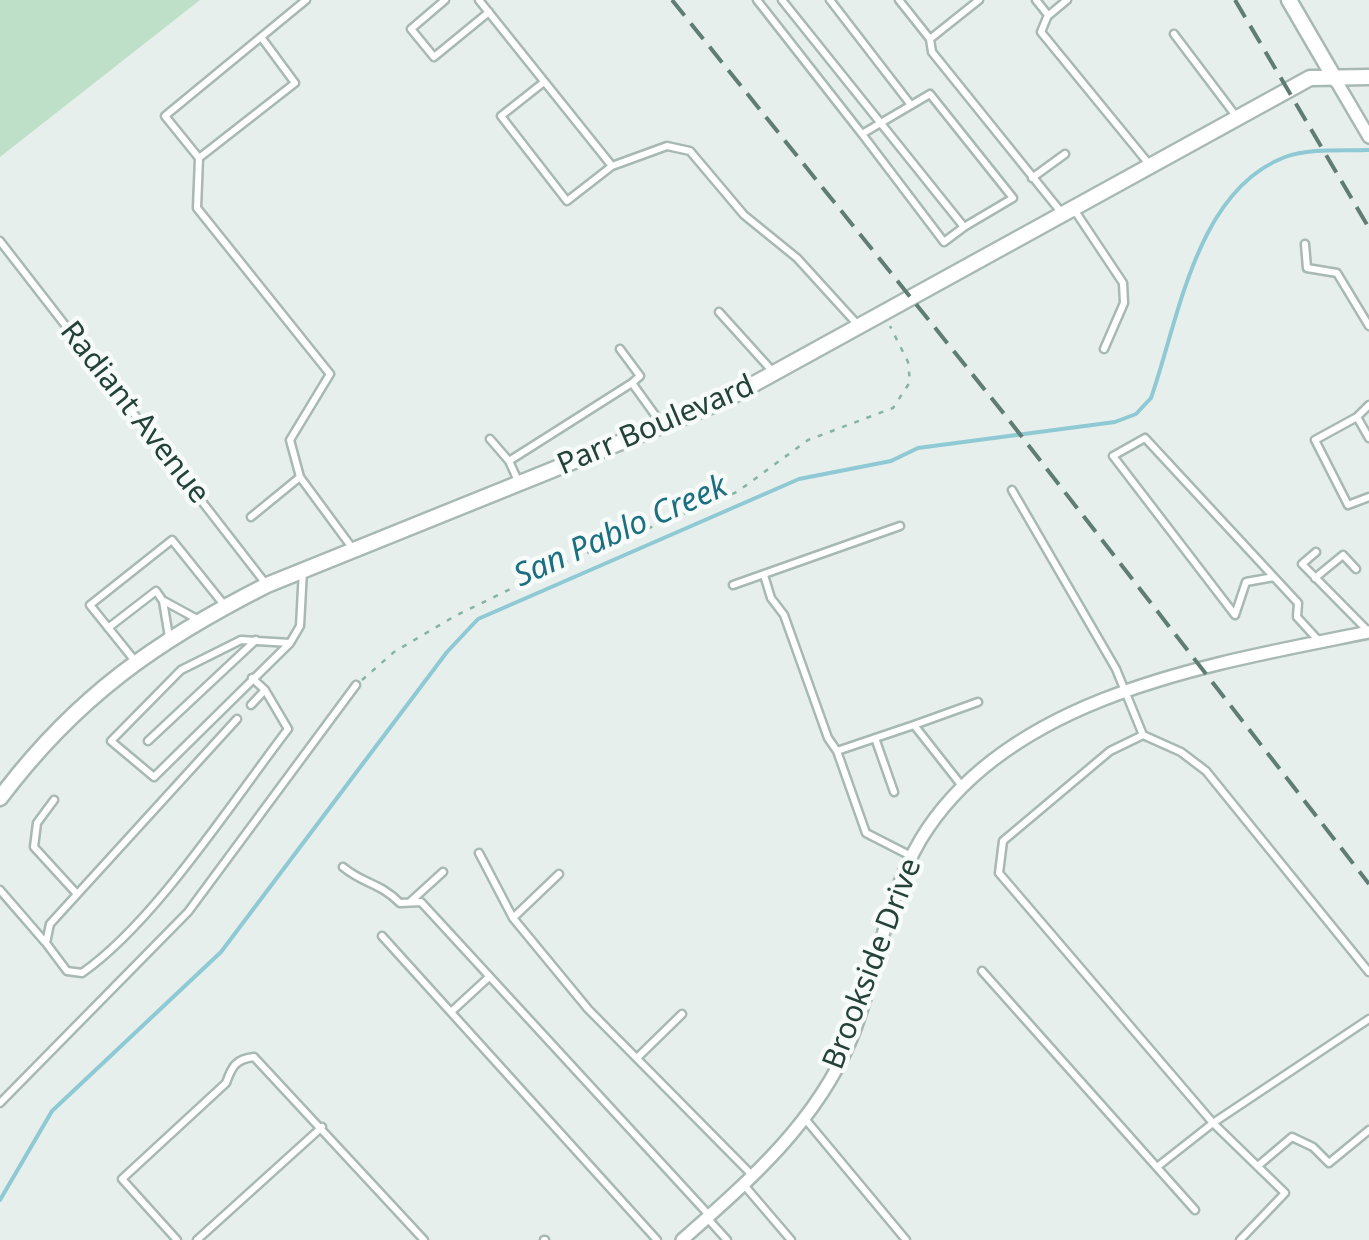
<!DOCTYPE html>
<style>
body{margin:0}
canvas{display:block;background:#e6efeb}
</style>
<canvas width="1369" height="1240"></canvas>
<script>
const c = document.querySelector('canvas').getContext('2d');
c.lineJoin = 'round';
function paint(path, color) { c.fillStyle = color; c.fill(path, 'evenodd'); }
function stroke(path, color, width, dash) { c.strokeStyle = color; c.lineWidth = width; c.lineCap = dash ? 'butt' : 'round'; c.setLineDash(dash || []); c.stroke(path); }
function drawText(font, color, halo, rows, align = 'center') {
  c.font = font + ' "Noto Sans",sans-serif'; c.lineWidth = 9; c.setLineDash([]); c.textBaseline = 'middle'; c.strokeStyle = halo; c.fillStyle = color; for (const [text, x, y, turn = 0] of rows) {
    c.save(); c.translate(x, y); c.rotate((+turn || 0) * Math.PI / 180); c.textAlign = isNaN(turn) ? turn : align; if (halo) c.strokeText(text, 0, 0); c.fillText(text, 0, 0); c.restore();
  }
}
paint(new Path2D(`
 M0 0H200L0 157Z`), '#bfe0c8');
stroke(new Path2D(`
 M0 1200 52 1111 221 952 447 652 478 619 799 479 891 461 918 448 1115 422 1136 414 1151 398C1179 318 1196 191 1285 157 1310 148 1342 151 1369 150`), '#8ec9d4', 4);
const service = new Path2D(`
 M306 0 165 116 199 158 197 208 330 374 290 440 300 477 353 549
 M445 0 411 29 434 57 489 12
 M479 0 612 166 667 146 690 151 744 215 797 258 858 325
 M757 0 862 134
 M782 0 964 227 1013 198 930 94 862 134 944 242 964 227
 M830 0 911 105
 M899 0 930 39
 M979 0 930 39 932 52 1061 212
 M1036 0 1048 15 1041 32 1149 164
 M1049 15 1067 0
 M1174 34 1236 116
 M544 82 501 116 567 201 612 166
 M199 158 295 83 261 37
 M1032 178 1065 154
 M1073 208 1123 283 1124 303 1104 349
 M0 241 266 584
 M1305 244 1307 268 1337 273 1369 326
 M719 312 775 374
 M620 349 640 376 632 383
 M1369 405 1357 417 1369 438
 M1357 417 1315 440 1348 505 1369 497
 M490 439 509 461 519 483
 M509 461 632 383 663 426
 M1012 490 1116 669 1143 735 1181 752 1206 771 1369 972
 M251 517 300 477
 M1316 552 1302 564 1368 631
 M764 575 771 598 784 615 828 738 837 751
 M1274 577 1246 582 1235 615 1113 456 1145 438 1298 603 1297 617 1319 641
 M1315 578 1343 555 1356 569
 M733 585 900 526
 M164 601 197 619
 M108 628 156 591 163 601 169 637
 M290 643 241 640 181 670 111 741 154 777 290 643 300 626 303 570
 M135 661 90 605 172 540 225 606
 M251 705 265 690
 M237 719 50 924 46 943 67 971 82 973C155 922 232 802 288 729L265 690 252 678
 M914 725 978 702
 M1143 735 1110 751 1003 841 999 873 1213 1123 1369 1019
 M875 738 894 792
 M148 741 256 640
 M54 800 37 823 34 847 77 894
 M479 853 513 918 588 1009 752 1175
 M911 856 866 833 837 751 914 725 962 786
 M343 867C365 885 379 882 400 903L421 902 709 1215
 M0 890 45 942
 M410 902 443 872
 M513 918 559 874
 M382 936 657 1240
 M982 971 1195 1210
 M451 1012 489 977
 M637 1058 682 1014
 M0 1103 188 912 356 685
 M806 1120 906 1240
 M1259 1165 1292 1137 1313 1147 1329 1163 1369 1130
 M1157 1167 1213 1123 1285 1193 1240 1240
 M744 1185 791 1240
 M708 1219 727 1240
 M177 1240 122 1179 226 1083C232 1066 236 1059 254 1057L424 1240
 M197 1240 322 1127
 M544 1240H545`);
const minor = new Path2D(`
 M1335 79 1369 137
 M682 1240C749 1181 816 1123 851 1039 878 973 884 901 921 839 1009 694 1217 663 1369 632`);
const tertiary = new Path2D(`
 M1289 0 1335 79
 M0 798C76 697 156 641 267 585L723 401 1310 78 1369 77`);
stroke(service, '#a8b8b2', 11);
stroke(minor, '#a8b8b2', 16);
stroke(tertiary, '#a8b8b2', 19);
stroke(new Path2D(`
 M362 680 394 652 455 616 566 562 737 492 808 440 893 408 910 382 908 362 890 326`), '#86b3a5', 2.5, [5, 8]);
stroke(service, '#fff', 6);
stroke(minor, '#fff', 11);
stroke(tertiary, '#fff', 14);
stroke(new Path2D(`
 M672 0 1005 415 1369 884
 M1235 0 1369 228`), '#5f7d75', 4, [20, 10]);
drawText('30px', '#24423a', '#f7fbf9', [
 ["Radiant Avenue",134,413,52],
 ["Parr Boulevard",656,426,-23],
 ["Brookside Drive",873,964,-69]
]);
drawText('italic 32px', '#1c6f80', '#f7fbf9', [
 ["San Pablo Creek",621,532,-24]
]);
</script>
